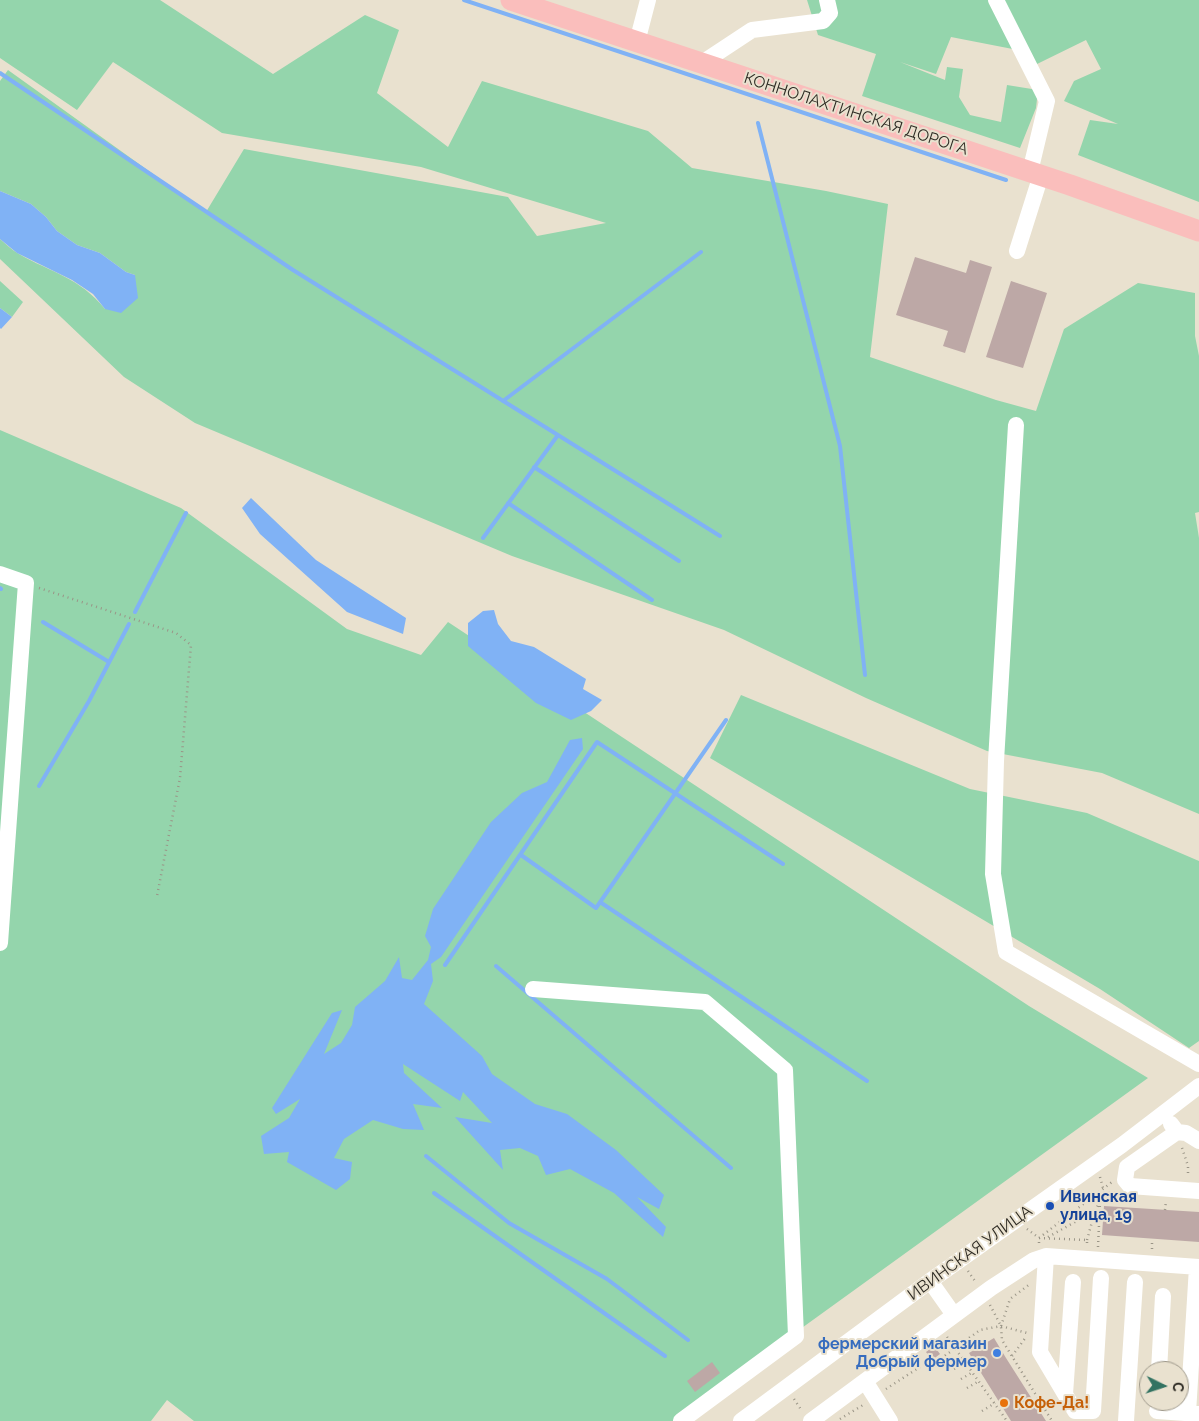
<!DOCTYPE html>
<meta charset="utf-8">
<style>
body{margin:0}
#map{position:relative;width:1199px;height:1421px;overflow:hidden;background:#e9e1cf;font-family:Raleway,sans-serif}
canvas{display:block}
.north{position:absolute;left:1139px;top:1361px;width:50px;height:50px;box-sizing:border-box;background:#e9e1cf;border:1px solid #9e988a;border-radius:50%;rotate:94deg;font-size:14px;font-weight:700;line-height:20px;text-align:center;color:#2d2a23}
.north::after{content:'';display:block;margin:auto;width:18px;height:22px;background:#337362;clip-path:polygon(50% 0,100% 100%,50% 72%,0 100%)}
</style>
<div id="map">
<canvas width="1199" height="1421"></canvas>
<div class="north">С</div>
</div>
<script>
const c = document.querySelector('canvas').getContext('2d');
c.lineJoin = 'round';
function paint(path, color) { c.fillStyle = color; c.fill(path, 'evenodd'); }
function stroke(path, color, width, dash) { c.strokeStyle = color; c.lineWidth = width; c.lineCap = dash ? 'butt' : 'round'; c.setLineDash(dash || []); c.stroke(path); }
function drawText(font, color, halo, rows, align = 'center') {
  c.font = font + ' Raleway,sans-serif'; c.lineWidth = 4; c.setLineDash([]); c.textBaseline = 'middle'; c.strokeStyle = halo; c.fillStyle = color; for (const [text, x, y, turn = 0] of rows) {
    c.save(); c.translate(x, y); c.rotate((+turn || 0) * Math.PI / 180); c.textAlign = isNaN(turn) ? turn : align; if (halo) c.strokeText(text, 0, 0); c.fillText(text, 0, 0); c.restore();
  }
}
paint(new Path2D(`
 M0 0H160L273 74 365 15 399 30 377 93 448 147 482 81 648 131 692 168 826 191 888 204 870 357 996 400 1036 411 1064 329 1138 283 1195 293V336L1199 356V512L1195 513 1199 538V814L1102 773 987 751 866 698 724 630 512 556 195 423 124 377 0 259V239C6 244 12 250 19 254 52 273 79 277 105 309L135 275 126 272 100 253 77 245 57 231 46 217 31 204 0 191V81L8 70 206 212 244 149 508 197 537 236 606 223 421 167 222 133 113 62 77 110 0 58Z
 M807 0H1199V202L1078 155 1090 120 1118 124 1064 101 1074 81 1101 69 1086 40 1035 65 1028 52 951 37 936 74 900 62 945 80 947 67 963 69 959 97 970 115 1001 122 1007 85 1038 90 1036 108 1020 148 862 96 876 54 818 35Z
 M0 281 23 302 12 317 0 308Z
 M0 430 181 508 347 629 421 655 448 622 1029 1006 1148 1078 673 1421H194L167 1400 151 1421H0Z
 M741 695 970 789 1087 813 1199 861V1041L1189 1048 1100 989 710 758Z`), '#94d5ac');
paint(new Path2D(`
 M0 191 31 204 46 217 57 231 77 245 100 253 126 272 135 275 138 298 121 313 105 309 93 294 72 280 17 253 0 239Z
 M0 308 12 317 1 329 0 328Z
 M251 498 316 560 406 618 403 634 347 612 260 534 242 508Z
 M494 610 498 624 511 641 534 647 586 679 583 689 602 700 591 711 571 720 536 703 468 646V623L483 611Z
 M582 738 583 749 441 957 431 964 433 981 424 1004 482 1056 492 1074 535 1104 567 1114 616 1150 664 1195 659 1209 637 1197 666 1227 663 1237 614 1193 570 1169 546 1175 538 1156 520 1148 500 1150 503 1170 455 1117 492 1123 463 1092 460 1101 403 1064 404 1073 442 1108 413 1104 424 1130 403 1129 373 1120 344 1139 334 1158 352 1162 350 1179 336 1190 287 1162 289 1152 264 1154 261 1136 289 1118 300 1099 276 1114 272 1108 332 1013 342 1010 324 1054 341 1043 352 1025 355 1007 385 981 399 957 402 978 412 980 428 960 431 947 425 936 433 909 491 822 522 793 547 782 570 740Z`), '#80b2f5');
stroke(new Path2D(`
 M464 0 1006 180
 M0 73 293 270 720 536
 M758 123 840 446 865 675
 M503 401 701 252
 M534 467 679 561
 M508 503 652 600
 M483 538 558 435
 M0 588 1 589
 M135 612 186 513
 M43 622 109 662
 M39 786 89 701 129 624
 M521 855 596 908 726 720
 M600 902 867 1081
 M445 965 597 742 783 864
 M496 966 731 1168
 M426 1156 509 1223 607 1279 688 1340
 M434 1193 665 1356`), '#80b2f5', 4);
paint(new Path2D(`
 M915 257 966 273 970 260 992 267 965 353 943 346 948 331 896 315Z
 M1011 281 1047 293 1023 368 986 357Z
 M1104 1206 1199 1212V1242L1102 1235Z
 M994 1338 1006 1358 1046 1421H1011L978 1368 969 1353Z
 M934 1346 940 1354 932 1360 926 1352Z
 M712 1362 720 1373 695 1392 687 1381Z`), '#bda8a6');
stroke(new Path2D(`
 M39 588 176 633 191 645 180 778 157 896
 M1182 1148 1188 1166V1176
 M1100 1177 1103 1188
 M1165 1210 1166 1201
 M1027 1229 1039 1238 1087 1240V1246
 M1048 1237 1095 1211
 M1087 1240 1095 1211 1104 1193H1118
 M1039 1243V1238L1112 1182
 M1098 1247 1100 1202
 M1152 1249V1239
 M968 1271 975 1281
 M990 1305 1001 1326 1002 1340 1052 1421
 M1001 1326 1010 1299 1030 1284
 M947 1337 1007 1421
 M1012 1356 1026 1337
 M954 1369 965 1361
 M961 1379 973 1372
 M967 1388 979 1381
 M886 1389 929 1361 935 1363 980 1330 1001 1326 1027 1333
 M794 1399 802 1411
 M982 1411 995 1403
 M840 1419 863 1405`), '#9a9587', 2.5, [1, 4]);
stroke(new Path2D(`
 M996 0 1047 101 1030 172
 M637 42 648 0
 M702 63 752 30 823 21 830 13 827 0
 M1017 251 1041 175
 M1016 425 996 761 993 874 1006 952 1199 1064
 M0 574 26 583 0 943
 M533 989 705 1002 785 1070 796 1336 681 1421
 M1171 1124 1177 1132 1186 1133 1199 1141
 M1177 1132 1127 1167 1125 1180 1130 1186 1199 1191
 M1046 1256 1040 1352 1075 1411H1093L1101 1278
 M930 1281 954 1315
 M1159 1371 1163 1296
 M865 1381 890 1421
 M1065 1394 1073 1282
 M1157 1411 1199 1414
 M1188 1413 1197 1267
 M741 1421 930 1281 1122 1145 1199 1086
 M811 1421 991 1288 1034 1260 1046 1256 1199 1267
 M1126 1421 1135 1282`), '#fff', 16);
stroke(new Path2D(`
 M511 0 1070 185 1199 231`), '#fabebc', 21);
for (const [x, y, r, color] of [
 [1050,1206,5,"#1a4fb4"],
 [997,1353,5,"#3f7fe0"],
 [1004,1403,5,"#e8710a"]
]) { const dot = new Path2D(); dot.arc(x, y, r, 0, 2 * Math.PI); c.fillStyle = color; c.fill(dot); stroke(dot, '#e9e1cf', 2); }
drawText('16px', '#2d2a23', '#e9e1cf', [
 ["КОННОЛАХТИНСКАЯ ДОРОГА",856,114,18],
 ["ИВИНСКАЯ УЛИЦА",970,1253,-36]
]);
drawText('bold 16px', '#164399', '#e9e1cf', [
 ["Ивинская",1060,1197],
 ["улица, 19",1060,1215]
], 'left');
drawText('bold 16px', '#366cbe', '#e9e1cf', [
 ["фермерский магазин",987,1344],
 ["Добрый фермер",987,1362]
], 'right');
drawText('bold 16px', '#c56008', '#e9e1cf', [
 ["Кофе-Да!",1014,1403]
], 'left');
</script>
